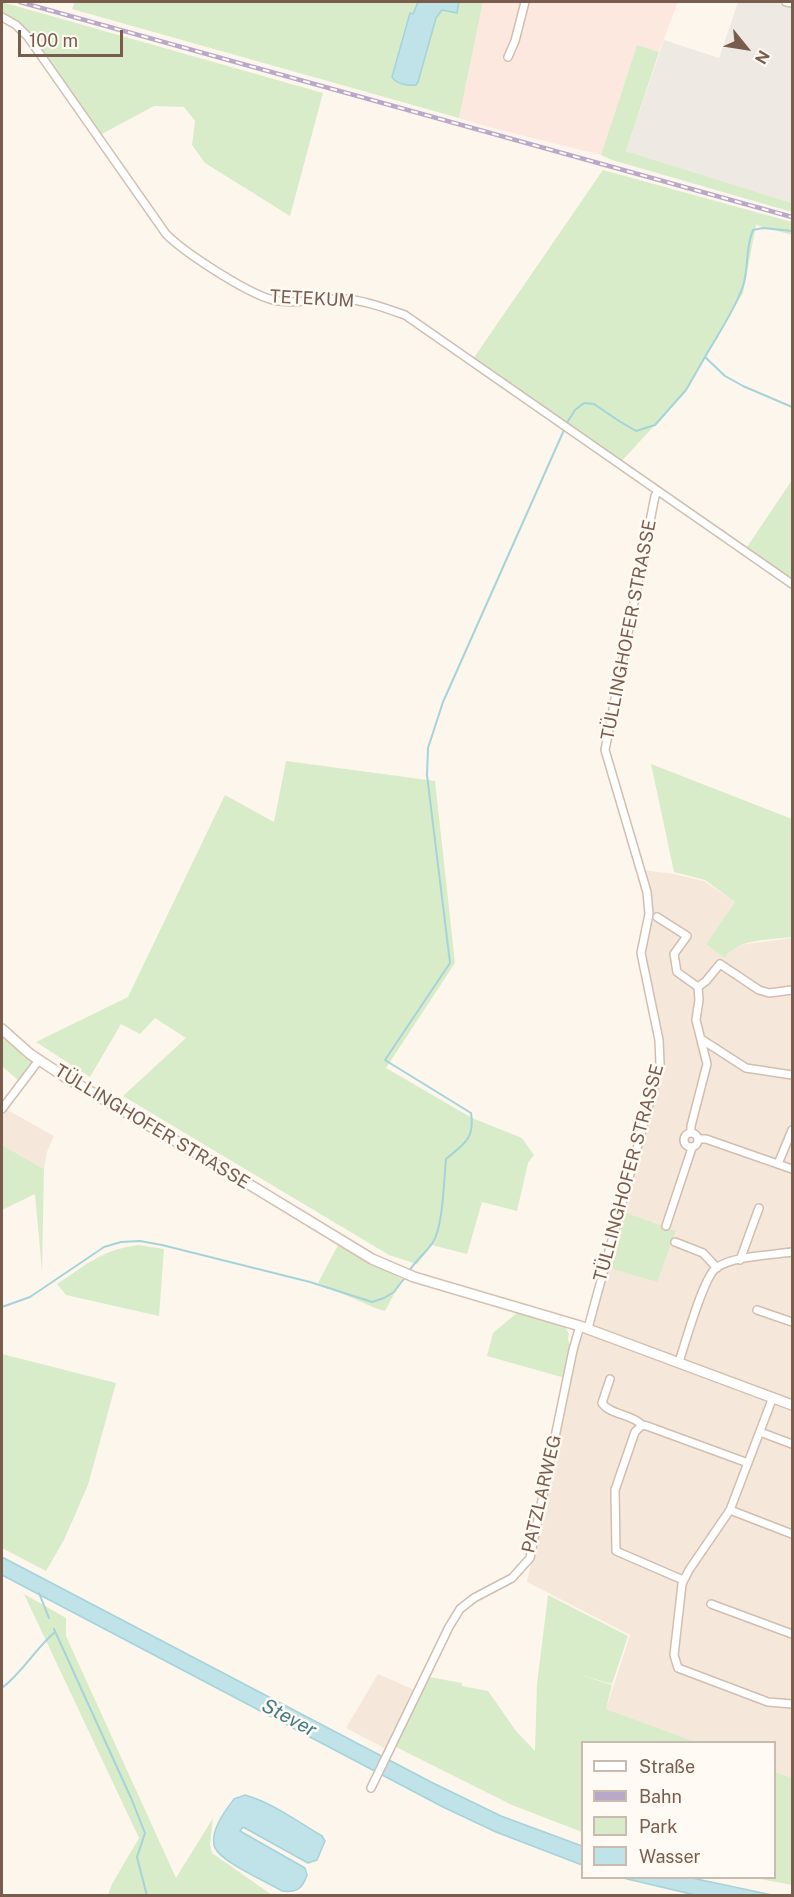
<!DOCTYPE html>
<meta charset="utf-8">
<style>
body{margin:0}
#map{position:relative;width:794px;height:1897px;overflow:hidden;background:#fdf6ec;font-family:"Public Sans",sans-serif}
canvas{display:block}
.frame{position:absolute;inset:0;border:3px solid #7a5c4d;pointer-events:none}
.legend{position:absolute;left:581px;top:1741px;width:195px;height:138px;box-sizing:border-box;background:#fffaf3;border:2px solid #cabbb1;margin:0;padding:8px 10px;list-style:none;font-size:18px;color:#7a5c4d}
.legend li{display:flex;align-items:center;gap:12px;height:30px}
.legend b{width:30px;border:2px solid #cabbb1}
.north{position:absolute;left:716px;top:18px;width:60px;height:60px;-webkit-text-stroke:4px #fffaf3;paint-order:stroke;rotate:120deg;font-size:16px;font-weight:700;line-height:24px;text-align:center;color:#7a5c4d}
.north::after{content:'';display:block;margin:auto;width:21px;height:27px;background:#7a5c4d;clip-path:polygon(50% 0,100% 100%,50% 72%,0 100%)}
.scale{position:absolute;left:18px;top:30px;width:105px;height:27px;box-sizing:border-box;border:3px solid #7a5c4d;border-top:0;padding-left:8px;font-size:18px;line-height:21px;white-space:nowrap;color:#7a5c4d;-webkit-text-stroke:4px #fffaf3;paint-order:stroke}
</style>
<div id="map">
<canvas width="794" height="1897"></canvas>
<div class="frame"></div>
<ul class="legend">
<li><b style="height:8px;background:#fff"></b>Straße</li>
<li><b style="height:8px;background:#b9a8c9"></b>Bahn</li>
<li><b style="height:16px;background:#d8ecc9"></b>Park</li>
<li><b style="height:16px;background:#bfe3e8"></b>Wasser</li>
</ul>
<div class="north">N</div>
<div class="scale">100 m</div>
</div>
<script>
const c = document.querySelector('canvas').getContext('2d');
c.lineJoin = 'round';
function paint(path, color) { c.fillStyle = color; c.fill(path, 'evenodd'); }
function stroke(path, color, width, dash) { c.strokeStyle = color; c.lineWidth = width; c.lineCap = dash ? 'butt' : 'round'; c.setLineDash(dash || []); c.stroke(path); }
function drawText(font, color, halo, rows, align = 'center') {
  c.font = font + ' "Public Sans",sans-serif'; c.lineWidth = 5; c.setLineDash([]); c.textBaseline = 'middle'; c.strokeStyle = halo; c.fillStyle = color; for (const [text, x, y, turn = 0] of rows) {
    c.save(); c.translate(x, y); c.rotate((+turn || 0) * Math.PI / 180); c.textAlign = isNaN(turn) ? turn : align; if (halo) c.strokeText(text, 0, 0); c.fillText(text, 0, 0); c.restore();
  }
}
paint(new Path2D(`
 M643 870 674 874 704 881 735 902 706 944 724 958 731 949 746 944 792 938V1778L775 1772 774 1742H696L606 1709 630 1635 527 1582 580 1339 589 1329 606 1267 675 1231 622 1211 662 1064 643 953 651 910Z
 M6 1109 54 1136 47 1152 44 1169 2 1145V1115Z
 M378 1674 417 1691 388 1750 346 1728Z`), '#f5e8da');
paint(new Path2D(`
 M483 2H678L659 52 637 45 601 155 492 128 459 118Z`), '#fde8e0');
paint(new Path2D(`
 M738 2H792V203L626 151 664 40 719 58Z`), '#efe9e4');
paint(new Path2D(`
 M2 2 323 93 290 216 205 163 192 145 195 121 184 107 154 106 100 135 33 35 2 13Z
 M75 2H483L459 118 72 9Z
 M637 45 659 52 626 151 792 203V212L612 160 601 155Z
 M603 170 792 222V235L756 225 743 293 682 395 621 462 473 359Z
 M792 480V583L745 550Z
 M286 761 435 781 455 963 386 1068 472 1118 522 1138 534 1155 528 1163 517 1211 482 1202 467 1254 432 1245 417 1264 389 1255 123 1096 186 1038 155 1018 140 1034 121 1024 90 1077 36 1042 128 997 225 795 274 822Z
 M651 764 792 819V937C770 940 739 938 724 958L706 944 735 902 705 880 674 872Z
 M2 1032 36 1061 20 1082 2 1066Z
 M2 1145 44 1169 42 1271 35 1194 2 1210Z
 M622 1211 676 1231 657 1282 606 1267Z
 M139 1245 164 1249 159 1316 66 1295 57 1284C86 1265 103 1249 139 1245Z
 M338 1245 402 1279 385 1311 375 1308 318 1283Z
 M518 1312 564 1325 569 1334 568 1340 571 1348 565 1378 487 1356 493 1333Z
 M2 1354 116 1383 88 1485 64 1540 46 1571 2 1548Z
 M24 1594 66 1618V1636L176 1878 213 1818 210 1844 212 1853 272 1895H108L112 1884 139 1838Z
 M548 1595 628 1636 612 1684 577 1674 612 1685 606 1709 696 1742H582V1832L512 1805 396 1747 429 1677 462 1683V1686L488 1691 516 1731 535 1751 537 1684Z
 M775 1772 792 1778V1885L755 1878H774Z`), '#d8ecc9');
const water = new Path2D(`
 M418 2H459L457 13 442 10 436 18 418 82 416 85C408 86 396 84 392 77L410 13 413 14Z
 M2 1557 431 1782 501 1816 582 1846V1865L496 1832 443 1807 2 1575Z
 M245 1795C273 1803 297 1821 322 1836L325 1841 317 1860 308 1863 243 1827 240 1831 305 1868 307 1875C303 1888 297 1893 282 1891 268 1882 217 1861 214 1845 211 1829 225 1811 234 1799Z
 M623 1878H692L772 1895H695Z`);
paint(water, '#bfe3e8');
stroke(water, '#a5d3da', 1.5);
stroke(new Path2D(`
 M705 357C718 334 735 310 743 286 749 268 745 248 753 230L763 228 792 231
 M409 1271C416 1260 426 1253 433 1242 443 1227 444 1179 446 1159 464 1144 475 1139 471 1113L385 1060 450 963 427 775 428 748 443 702 568 421 575 410 584 403 594 404 619 421 636 431 655 425 686 390 705 357 725 376 743 386 792 407
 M2 1307 30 1297 104 1247 121 1242 140 1241 162 1245 310 1282 372 1302 384 1298 394 1292 406 1276
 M39 1593 49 1618
 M54 1629 131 1798 145 1833 137 1857 147 1896
 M2 1688C23 1672 35 1649 55 1632`), '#a5d3da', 2);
const minor = new Path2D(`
 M786 2 792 3
 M2 17 16 25 28 37 166 234C184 252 254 299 279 301 300 304 322 298 343 299 364 300 385 308 405 315L792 584
 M508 57 515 41 525 2
 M657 917 687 936 674 954 677 972 698 987 699 1000 696 1020 707 1064 691 1126V1133
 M698 987 706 981 720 964 759 990 769 993 792 990
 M701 1039 746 1068 792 1075
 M2 1109 39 1060
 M684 1140a7 7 0 1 1 14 0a7 7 0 1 1-14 0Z
 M698 1139H706L792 1169
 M778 1164 792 1130
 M666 1226 692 1148
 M675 1242 703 1253 717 1268
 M740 1260 759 1208
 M757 1310 792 1322
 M588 1328 660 1064 659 1040 641 953 649 914 647 892 605 750 655 496 658 491
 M679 1362C685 1344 703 1278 716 1268 732 1256 772 1255 792 1252
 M610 1379 602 1403C610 1415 632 1414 642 1425
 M773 1397 730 1510 689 1570 682 1584 674 1655 678 1668 768 1702 792 1704
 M760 1432 792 1444
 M730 1510 792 1534
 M683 1580 616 1551 615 1490 635 1432 642 1425 647 1426 748 1463
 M711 1604 792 1634
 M371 1788 449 1627 460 1609 474 1598 512 1578 530 1558 573 1350 580 1326`);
const secondary = new Path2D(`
 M2 1029 30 1054 65 1077 224 1169 372 1259 414 1277 580 1326 792 1405`);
stroke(minor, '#d1beb0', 10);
stroke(secondary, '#d6c0b0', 12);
stroke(minor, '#fff', 7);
stroke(secondary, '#fff', 9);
const rail = new Path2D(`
 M20 2 792 217`);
stroke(rail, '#b9a8c9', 4.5);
stroke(rail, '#fffaf3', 2, [7]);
drawText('18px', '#7a5c4d', '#fffaf3', [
 ["TETEKUM",312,299,3],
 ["TÜLLINGHOFER STRASSE",629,630,-79],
 ["TÜLLINGHOFER STRASSE",152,1127,31],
 ["TÜLLINGHOFER STRASSE",629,1173,-75],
 ["PATZLARWEG",542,1494,-77]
]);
drawText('italic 20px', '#437c86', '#fffaf3', [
 ["Stever",289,1718,28]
]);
</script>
